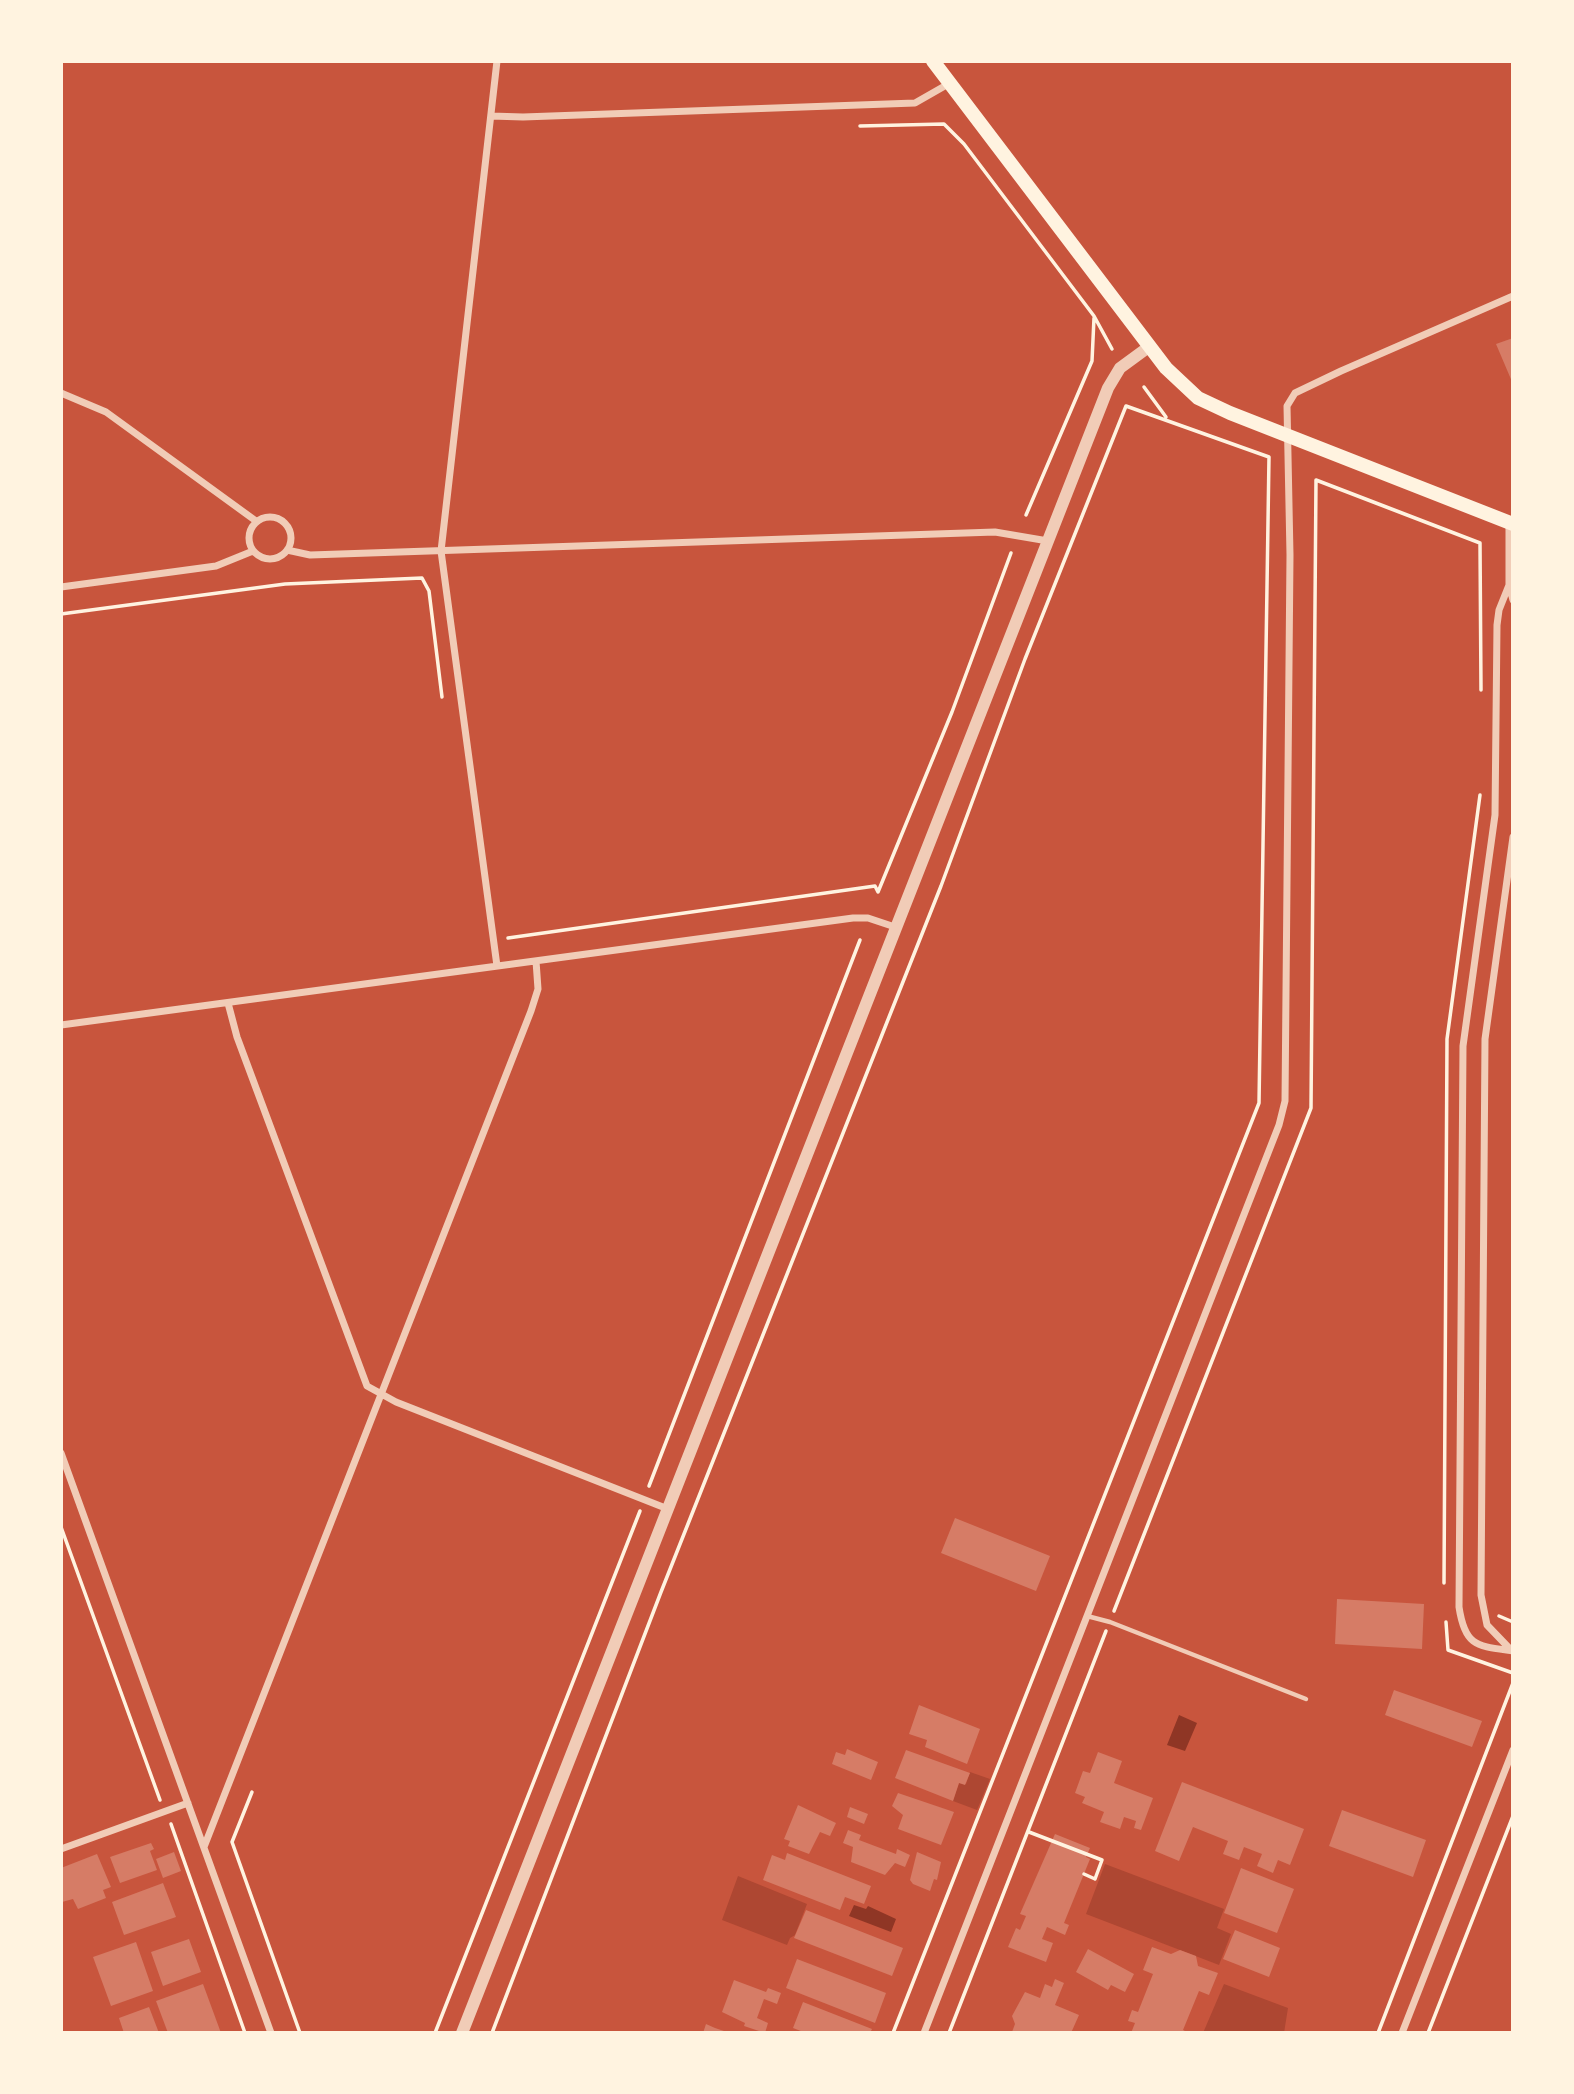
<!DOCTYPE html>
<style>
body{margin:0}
#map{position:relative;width:1574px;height:2094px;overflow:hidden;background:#c8553d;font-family:"Golos Text",sans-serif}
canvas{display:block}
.frame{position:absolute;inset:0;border:63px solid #fff3e0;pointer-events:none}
</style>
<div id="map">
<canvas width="1574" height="2094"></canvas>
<div class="frame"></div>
</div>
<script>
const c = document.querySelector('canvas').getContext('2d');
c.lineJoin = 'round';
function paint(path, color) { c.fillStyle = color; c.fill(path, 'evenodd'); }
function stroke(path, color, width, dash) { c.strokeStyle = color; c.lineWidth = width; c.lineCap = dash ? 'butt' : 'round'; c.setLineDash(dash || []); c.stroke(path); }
paint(new Path2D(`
 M970 1772 990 1779 977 1810 953 1801 959 1783 966 1784Z
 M1105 1864 1224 1909 1217 1928 1231 1934 1219 1965 1086 1914Z
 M738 1876 807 1904 795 1935 790 1938 787 1945 722 1920Z
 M1224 1984 1288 2008 1284 2033H1203Z`), '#ae4732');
paint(new Path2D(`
 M1179 1715 1197 1723 1185 1751 1167 1745Z
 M854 1905 866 1909 868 1906 896 1919 891 1932 849 1916Z`), '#8f3625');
paint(new Path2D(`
 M1513 338V384L1496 344Z
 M955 1518 1050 1556 1036 1591 941 1553Z
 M1337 1599 1424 1604 1422 1649 1335 1644Z
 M1394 1690 1482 1721 1472 1747 1385 1715Z
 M919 1705 980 1729 967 1764 925 1747 927 1740 909 1734Z
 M847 1749 878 1762 871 1780 832 1764 836 1752 845 1755Z
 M906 1750 970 1773 965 1785 959 1783 953 1801 895 1778Z
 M1098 1752 1122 1761 1114 1783 1153 1798 1141 1830 1134 1828 1136 1821 1124 1817 1120 1829 1100 1822 1104 1812 1082 1803 1085 1797 1075 1793 1083 1771 1090 1773Z
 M1182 1782 1304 1829 1290 1865 1278 1860 1273 1873 1257 1866 1262 1854 1244 1847 1239 1860 1223 1854 1228 1841 1193 1827 1179 1861 1155 1851Z
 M898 1793 954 1812 941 1845 898 1829 903 1815 892 1806Z
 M798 1805 836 1823 830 1836 820 1832 809 1854 788 1846 790 1841 784 1839Z
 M850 1807 868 1814 864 1824 847 1817Z
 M1342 1810 1426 1840 1413 1877 1329 1846Z
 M848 1830 861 1835 859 1840 896 1854 897 1849 910 1855 905 1867 895 1863 885 1875 851 1862 853 1847 843 1843Z
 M1055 1834 1090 1848 1086 1857 1090 1859 1064 1923 1069 1925 1065 1935 1047 1927 1042 1939 1053 1943 1046 1962 1008 1947 1016 1928 1020 1930 1026 1916 1020 1914Z
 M151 1843 154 1849 150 1851 157 1870 120 1883 110 1857Z
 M174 1852 181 1871 163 1878 156 1859Z
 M917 1852 941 1862 937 1880 934 1879 930 1891 913 1884 910 1880Z
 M787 1853 871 1886 864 1904 845 1897 840 1910 763 1880 772 1855 785 1860Z
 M97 1854 111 1887 103 1890 106 1898 78 1909 73 1899 62 1902 61 1868Z
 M1241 1868 1294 1889 1277 1933 1224 1913Z
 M163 1883 176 1917 124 1935 112 1902Z
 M806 1910 903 1948 892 1976 794 1938Z
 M1235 1930 1280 1948 1269 1977 1223 1959Z
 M189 1939 201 1972 163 1986 151 1952Z
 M136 1942 153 1991 111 2006 93 1957Z
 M1152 1947 1171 1954 1180 1950 1196 1956 1198 1966 1218 1973 1209 1995 1199 1991 1183 2030 1189 2033H1131L1135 2023 1128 2021 1132 2010 1138 2012 1153 1974 1143 1970Z
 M1088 1949 1134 1974 1125 1992 1111 1985 1108 1990 1076 1972Z
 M797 1959 886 1993 875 2023 786 1988Z
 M1055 1979 1064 1983 1055 2005 1079 2015 1071 2033 1012 2032 1015 2024 1012 2016 1025 1992 1040 1998 1045 1984 1052 1987Z
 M734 1980 766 1992 768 1988 781 1993 777 2004 764 1999 757 2018 768 2023 765 2033 744 2026 745 2023 722 2012Z
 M203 1984 221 2033H168L156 2001Z
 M803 2002 872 2029 870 2033H806L793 2028Z
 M149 2007 159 2033H124L119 2018Z
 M706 2024 715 2028 730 2033H703Z`), '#d67c66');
stroke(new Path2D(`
 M860 126 944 124 964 144 1094 316 1112 349
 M1144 387 1166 417
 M1026 515 1092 361 1094 318
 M61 614 285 584 422 578 429 591 442 697
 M508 938 875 886 878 892 952 712 1011 553
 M649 1486 860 940
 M61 1527 160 1800
 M1444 1583 1447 1039 1480 795
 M1114 1611 1311 1108 1316 480 1480 543 1481 690
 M1499 1616 1513 1622
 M1446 1622 1448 1650 1513 1673
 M252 1792 232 1842 300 2033
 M171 1824 245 2033
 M1029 1832 1102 1860 1095 1879 1084 1874
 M435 2033 640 1511
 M492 2033 661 1592 941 886 1025 659 1126 406 1269 457 1259 1103 893 2033
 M949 2033 1106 1631
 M1378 2033 1513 1683
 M1428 2033 1513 1816`), '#fff3e0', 3.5);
stroke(new Path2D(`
 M1087 1616 1110 1622 1306 1699`), '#f1ccb7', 4.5);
stroke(new Path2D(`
 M491 116 523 117 915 103 950 83
 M61 393 106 412 256 521
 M249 538a21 21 0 1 1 42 0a21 21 0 1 1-42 0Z
 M1509 524V585L1513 600
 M287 550 310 555 995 532 1048 541
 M1509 585 1499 610 1497 625 1495 815 1463 1046 1459 1607C1465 1647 1477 1646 1513 1651
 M61 587 216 566 253 551
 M497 966 441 551 497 61
 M228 1003 237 1037 367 1386 396 1402 668 1509
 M61 1025 853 918H868L895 927
 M61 1453 271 2033
 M1511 1650 1487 1625 1481 1595 1485 1039 1513 837
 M204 1847 531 1011 538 989 536 961
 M61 1849 188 1803
 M924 2033 1279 1125 1285 1101 1290 555 1287 406 1295 393 1341 371 1513 296
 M1402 2033 1513 1750`), '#f1ccb7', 7);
stroke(new Path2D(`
 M462 2033 1108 388 1120 368 1150 346`), '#f1ccb7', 12);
stroke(new Path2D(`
 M933 61 1166 368 1198 398 1230 413 1513 524`), '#fff3e0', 14);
</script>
